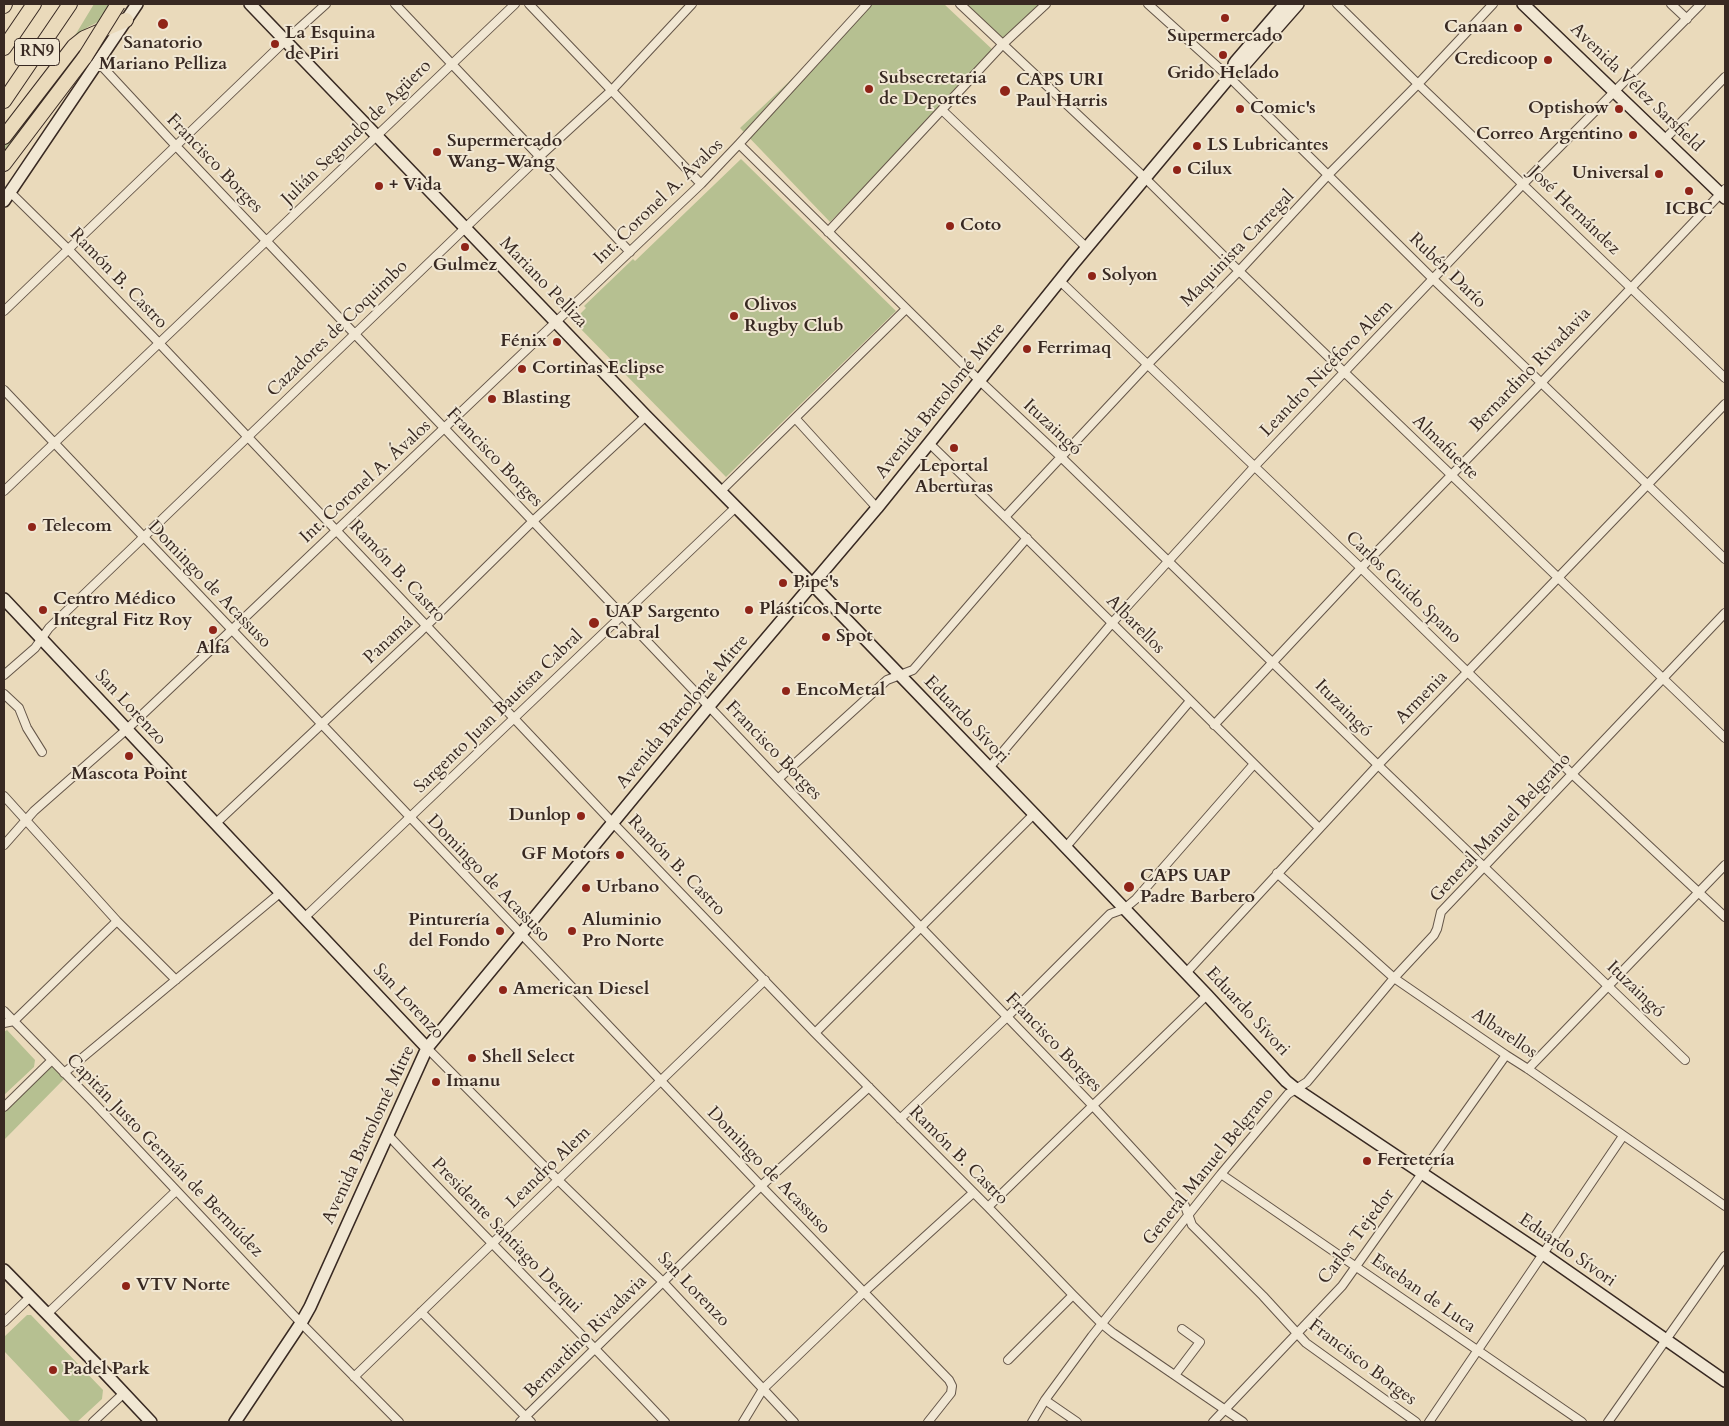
<!DOCTYPE html>
<meta charset="utf-8">
<style>
body{margin:0}
#map{position:relative;width:1729px;height:1426px;overflow:hidden;background:#eadabb;font-family:Cardo,serif}
canvas{display:block}
.frame{position:absolute;inset:0;border:5px solid #382922;pointer-events:none}
</style>
<div id="map">
<canvas width="1729" height="1426"></canvas>
<div class="frame"></div>
</div>
<script>
const c = document.querySelector('canvas').getContext('2d');
c.lineJoin = 'round';
function paint(path, color) { c.fillStyle = color; c.fill(path, 'evenodd'); }
function stroke(path, color, width, dash) { c.strokeStyle = color; c.lineWidth = width; c.lineCap = dash ? 'butt' : 'round'; c.setLineDash(dash || []); c.stroke(path); }
function drawText(font, color, halo, rows, align = 'center') {
  c.font = font + ' Cardo,serif'; c.lineWidth = 4; c.setLineDash([]); c.textBaseline = 'middle'; c.strokeStyle = halo; c.fillStyle = color; for (const [text, x, y, turn = 0] of rows) {
    c.save(); c.translate(x, y); c.rotate((+turn || 0) * Math.PI / 180); c.textAlign = isNaN(turn) ? turn : align; if (halo) c.strokeText(text, 0, 0); c.fillText(text, 0, 0); c.restore();
  }
}
paint(new Path2D(`
 M94 4H110L100 21 88 27 74 37Z
 M871 4H944L994 51 830 222 740 128Z
 M964 4H1042L1004 43Z
 M88 41 71 67 4 153V147L75 52Z
 M741 159 896 311 726 477 573 321 586 308 584 306 633 259 635 261Z
 M7 1030 35 1060 34 1067 4 1095V1032Z
 M52 1060 67 1076 4 1140V1107Z
 M27 1315H31L103 1390 102 1399 77 1422H71L4 1351V1337Z`), '#b6c091');
const street = new Path2D(`
 M395 4 630 252
 M529 4 701 184
 M960 4 1145 178 1239 271 1725 738
 M1148 4 1229 77 1433 279 1725 559
 M1337 4 1418 84 1725 378
 M1671 4 1687 19
 M98 62 176 146 778 779 1094 1107 1185 1206 1192 1225 1263 1296 1306 1343 1416 1422
 M942 110 1087 248
 M1664 140 1725 77
 M739 144 980 381 1061 457 1378 765 1685 1060
 M10 192 68 249 158 342 613 823 815 1033 988 1207 1073 1295 1102 1324 1113 1333 1243 1422
 M828 232 1003 44 1046 4
 M1060 281 1361 568 1572 774 1725 917
 M4 311 285 41 326 4
 M4 390 761 1186 949 1380 952 1386 951 1393 928 1422
 M796 419 877 508
 M930 444 1005 517 1319 828
 M4 491 515 4
 M721 491 906 309
 M1005 517 1148 364 1239 271 1328 175 1418 84 1493 4
 M4 675 35 648 49 628 539 157 612 90 692 4
 M4 694 19 708 27 728 42 752
 M1214 725 1361 568 1541 383 1725 189
 M989 768 1112 623 1255 466 1523 184 1701 4
 M778 779 887 680 913 670 1027 538
 M4 796 117 921 176 980
 M215 824 421 631 533 521 646 416
 M4 845 34 811 126 730 219 642 701 184 739 144 867 4
 M1065 848 1190 701
 M1277 873 1394 978 1506 1055 1528 1069 1725 1206
 M304 918 736 507
 M1186 973 1378 765 1725 404
 M4 1011 95 1104 301 1323 399 1422
 M4 1023 14 1021 117 921
 M815 1033 1034 814
 M427 1048 558 1180 663 1282 794 1422
 M1528 1069 1725 865
 M64 1073 280 893
 M4 1107 52 1060
 M900 1119 1007 1017 1110 914 1124 909 1136 899 1254 764
 M388 1135C479 1232 574 1325 665 1422
 M1221 1174 1582 1422
 M988 1207 1207 995
 M421 1312 531 1422
 M47 1314 176 1191
 M4 1322 30 1297
 M1008 1360 1073 1295
 M1175 1375 1200 1342 1182 1329
 M354 1377 765 980
 M1045 1400 1077 1422
 M93 1422 124 1393
 M520 1422 761 1186 869 1087
 M743 1422 763 1389 864 1292 973 1193
 M1032 1422 1045 1400 1092 1336 1221 1174 1288 1094 1307 1082 1394 978 1434 935 1437 929 1441 912 1725 613
 M1213 1422 1342 1286 1506 1055
 M1429 1422 1623 1136
 M1608 1422 1725 1256`);
const secondary = new Path2D(`
 M250 4 646 416 813 585 1034 814 1207 995 1286 1081 1296 1089 1543 1254 1725 1381
 M1523 4 1725 198
 M1233 73 1234 64 1236 61 1285 4
 M4 201 137 4
 M4 599 427 1048
 M4 1270 104 1372 151 1422
 M235 1422 301 1323 310 1307 427 1048 709 706 877 508 1073 264 1233 73 1240 70 1298 4`);
const highway = new Path2D(`
 M4 6 5 4
 M4 48 34 4
 M4 101 70 4
 M4 137 74 46 84 38 126 20
 M4 164 85 57`);
stroke(street, '#645548', 10);
stroke(secondary, '#382922', 14);
stroke(highway, '#382922', 16);
stroke(street, '#f1e7d3', 8);
stroke(secondary, '#f1e7d3', 11);
stroke(highway, '#eadabb', 14);
const highwayBridge = new Path2D(`
 M85 57 118 4`);
stroke(highwayBridge, '#382922', 16, []);
stroke(highwayBridge, '#eadabb', 14);
for (const [x, y, r, color] of [
 [1225,18,5,"#8f2418"],
 [163,24,6,"#8f2418"],
 [1518,28,5,"#8f2418"],
 [275,44,5,"#8f2418"],
 [1223,55,5,"#8f2418"],
 [1548,60,5,"#8f2418"],
 [869,89,5,"#8f2418"],
 [1005,91,6,"#8f2418"],
 [1240,109,5,"#8f2418"],
 [1619,109,5,"#8f2418"],
 [1633,135,5,"#8f2418"],
 [1197,146,5,"#8f2418"],
 [437,152,5,"#8f2418"],
 [1177,170,5,"#8f2418"],
 [1659,174,5,"#8f2418"],
 [379,186,5,"#8f2418"],
 [1689,191,5,"#8f2418"],
 [950,226,5,"#8f2418"],
 [465,247,5,"#8f2418"],
 [1092,276,5,"#8f2418"],
 [734,316,5,"#8f2418"],
 [557,342,5,"#8f2418"],
 [1027,349,5,"#8f2418"],
 [522,369,5,"#8f2418"],
 [492,399,5,"#8f2418"],
 [954,448,5,"#8f2418"],
 [32,527,5,"#8f2418"],
 [783,583,5,"#8f2418"],
 [43,610,5,"#8f2418"],
 [749,610,5,"#8f2418"],
 [594,623,6,"#8f2418"],
 [213,630,5,"#8f2418"],
 [826,637,5,"#8f2418"],
 [786,691,5,"#8f2418"],
 [129,756,5,"#8f2418"],
 [581,816,5,"#8f2418"],
 [620,855,5,"#8f2418"],
 [1129,887,6,"#8f2418"],
 [586,888,5,"#8f2418"],
 [500,931,5,"#8f2418"],
 [572,931,5,"#8f2418"],
 [503,990,5,"#8f2418"],
 [472,1058,5,"#8f2418"],
 [436,1082,5,"#8f2418"],
 [1367,1161,5,"#8f2418"],
 [126,1286,5,"#8f2418"],
 [53,1370,5,"#8f2418"]
]) { const dot = new Path2D(); dot.arc(x, y, r, 0, 2 * Math.PI); c.fillStyle = color; c.fill(dot); stroke(dot, '#f1e7d3', 2); }
for (const [x, y, w] of [
 [37,52,45]
]) { const box = new Path2D(); box.roundRect(x - w / 2, y - 13.5, w, 27, 4); c.fillStyle = '#f1e7d3'; c.fill(box); stroke(box, '#382922', 1); }
drawText('bold 16px', '#382922', null, [
 ["RN9",37,52]
]);
drawText('bold 18px', '#382922', '#f1e7d3', [
 ["Canaan",1508,28,"right"],
 ["La Esquina",285,34],
 ["de Piri",285,55],
 ["Supermercado",1225,37,"center"],
 ["Sanatorio",163,44,"center"],
 ["Mariano Pelliza",163,65,"center"],
 ["Credicoop",1538,60,"right"],
 ["Grido Helado",1223,74,"center"],
 ["Subsecretaria",879,79],
 ["de Deportes",879,100],
 ["CAPS URI",1016,81],
 ["Paul Harris",1016,102],
 ["Comic's",1250,109],
 ["Optishow",1609,109,"right"],
 ["Correo Argentino",1623,135,"right"],
 ["Supermercado",447,142],
 ["Wang-Wang",447,163],
 ["LS Lubricantes",1207,146],
 ["Cilux",1187,170],
 ["Universal",1649,174,"right"],
 ["+ Vida",389,186],
 ["ICBC",1689,210,"center"],
 ["Coto",960,226],
 ["Gulmez",465,266,"center"],
 ["Solyon",1102,276],
 ["Olivos",744,306],
 ["Rugby Club",744,327],
 ["Fénix",547,342,"right"],
 ["Ferrimaq",1037,349],
 ["Cortinas Eclipse",532,369],
 ["Blasting",502,399],
 ["Leportal",954,467,"center"],
 ["Aberturas",954,488,"center"],
 ["Telecom",42,527],
 ["Pipe's",793,583],
 ["Centro Médico",53,600],
 ["Integral Fitz Roy",53,621],
 ["Plásticos Norte",759,610],
 ["UAP Sargento",605,613],
 ["Cabral",605,634],
 ["Spot",836,637],
 ["Alfa",213,649,"center"],
 ["EncoMetal",796,691],
 ["Mascota Point",129,775,"center"],
 ["Dunlop",571,816,"right"],
 ["GF Motors",610,855,"right"],
 ["CAPS UAP",1140,877],
 ["Padre Barbero",1140,898],
 ["Urbano",596,888],
 ["Pinturería",490,921,"right"],
 ["del Fondo",490,942,"right"],
 ["Aluminio",582,921],
 ["Pro Norte",582,942],
 ["American Diesel",513,990],
 ["Shell Select",482,1058],
 ["Imanu",446,1082],
 ["Ferretería",1377,1161],
 ["VTV Norte",136,1286],
 ["Padel Park",63,1370]
], 'left');
drawText('18px', '#382922', '#f1e7d3', [
 ["Avenida Vélez Sarsfield",1636,88,44],
 ["Julián Segundo de Agüero",357,133,-44],
 ["Francisco Borges",214,164,46],
 ["Int. Coronel A. Ávalos",659,202,-44],
 ["José Hernández",1574,211,44],
 ["Maquinista Carregal",1238,249,-46],
 ["Rubén Darío",1447,271,44],
 ["Ramón B. Castro",118,279,46],
 ["Mariano Pelliza",543,283,46],
 ["Cazadores de Coquimbo",338,329,-44],
 ["Leandro Nicéforo Alem",1327,369,-46],
 ["Bernardino Rivadavia",1531,370,-46],
 ["Avenida Bartolomé Mitre",941,401,-51],
 ["Ituzaingó",1052,428,43],
 ["Almafuerte",1445,448,44],
 ["Francisco Borges",494,458,46],
 ["Int. Coronel A. Ávalos",366,482,-43],
 ["Ramón B. Castro",397,572,47],
 ["Domingo de Acassuso",209,585,46],
 ["Carlos Guido Spano",1403,588,44],
 ["Albarellos",1135,625,45],
 ["Panamá",389,641,-43],
 ["Armenia",1422,698,-46],
 ["San Lorenzo",130,708,47],
 ["Ituzaingó",1343,709,45],
 ["Sargento Juan Bautista Cabral",499,712,-44],
 ["Avenida Bartolomé Mitre",683,712,-50],
 ["Eduardo Sívori",966,720,46],
 ["Francisco Borges",773,751,46],
 ["General Manuel Belgrano",1501,828,-47],
 ["Ramón B. Castro",676,866,46],
 ["Domingo de Acassuso",488,879,46],
 ["Ituzaingó",1635,990,44],
 ["San Lorenzo",408,1002,47],
 ["Eduardo Sívori",1247,1012,47],
 ["Albarellos",1504,1034,34],
 ["Francisco Borges",1053,1043,46],
 ["Avenida Bartolomé Mitre",369,1135,-65],
 ["Capitán Justo Germán de Bermúdez",164,1156,46],
 ["Ramón B. Castro",958,1156,45],
 ["General Manuel Belgrano",1209,1167,-51],
 ["Leandro Alem",549,1168,-44],
 ["Domingo de Acassuso",768,1171,46],
 ["Presidente Santiago Derqui",506,1236,46],
 ["Carlos Tejedor",1357,1237,-53],
 ["Eduardo Sívori",1567,1251,35],
 ["San Lorenzo",693,1290,46],
 ["Esteban de Luca",1423,1294,35],
 ["Bernardino Rivadavia",586,1337,-45],
 ["Francisco Borges",1362,1363,37]
]);
</script>
